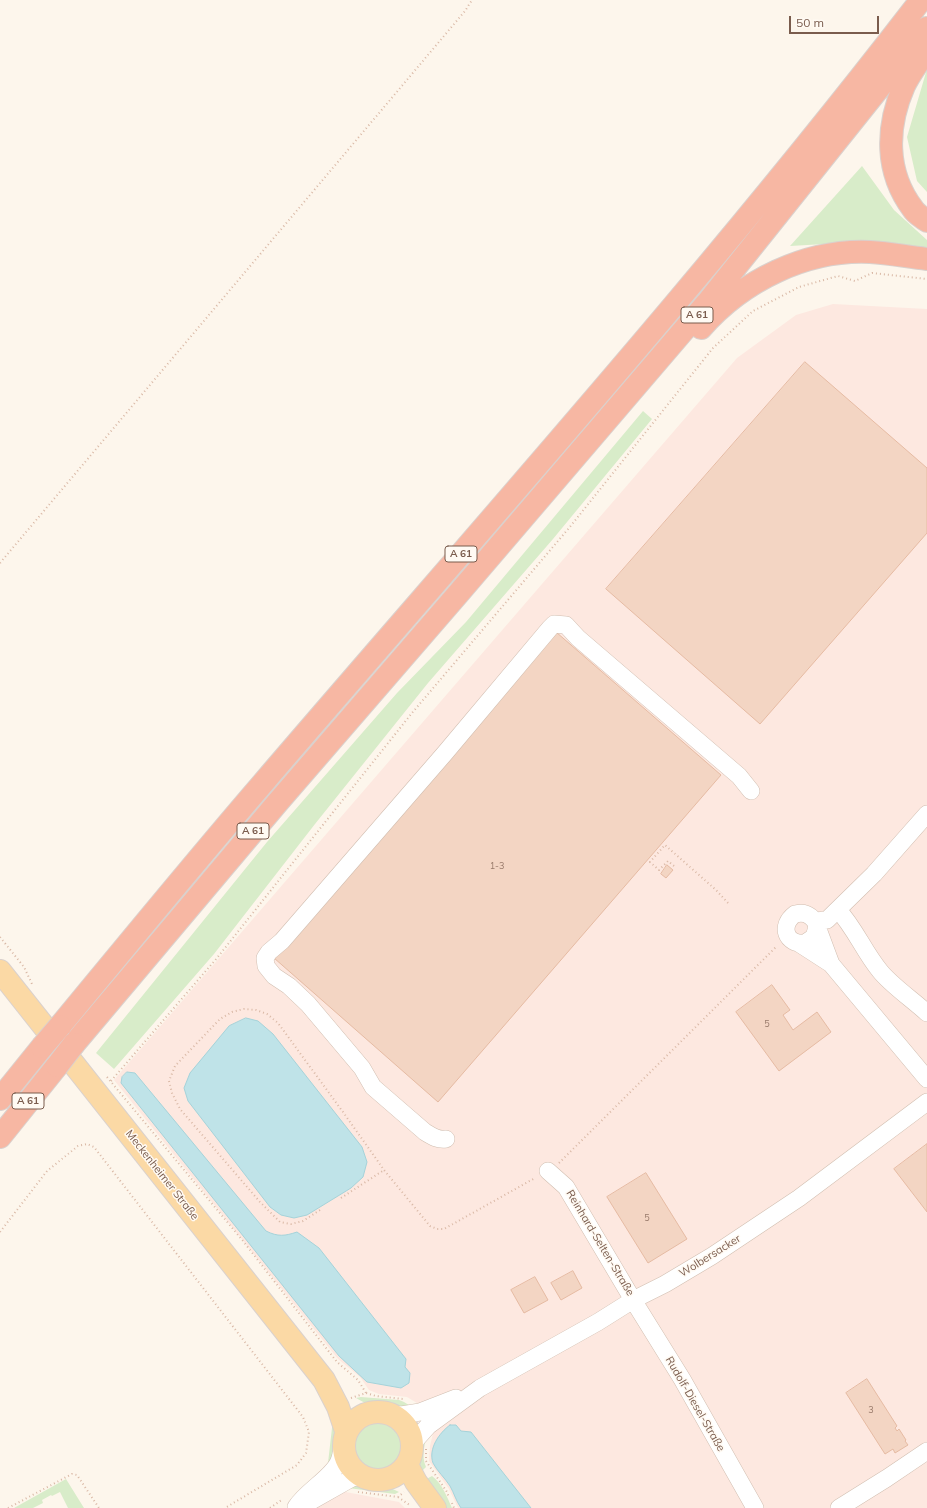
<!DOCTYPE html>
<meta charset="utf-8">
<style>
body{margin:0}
#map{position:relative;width:927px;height:1508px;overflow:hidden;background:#fdf6ec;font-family:Mulish,sans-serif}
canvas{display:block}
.scale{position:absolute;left:789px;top:16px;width:90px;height:18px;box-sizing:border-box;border:2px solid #7a5c4d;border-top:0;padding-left:5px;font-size:12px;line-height:14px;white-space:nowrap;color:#7a5c4d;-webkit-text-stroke:3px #fffaf3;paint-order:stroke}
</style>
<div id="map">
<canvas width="927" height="1508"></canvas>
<div class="scale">50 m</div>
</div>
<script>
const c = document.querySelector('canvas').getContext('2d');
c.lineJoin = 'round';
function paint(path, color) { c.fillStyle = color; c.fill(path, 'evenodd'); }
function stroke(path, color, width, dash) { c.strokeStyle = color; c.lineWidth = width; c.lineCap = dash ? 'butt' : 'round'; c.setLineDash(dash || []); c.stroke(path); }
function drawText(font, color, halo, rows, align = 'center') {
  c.font = font + ' Mulish,sans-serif'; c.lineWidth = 3; c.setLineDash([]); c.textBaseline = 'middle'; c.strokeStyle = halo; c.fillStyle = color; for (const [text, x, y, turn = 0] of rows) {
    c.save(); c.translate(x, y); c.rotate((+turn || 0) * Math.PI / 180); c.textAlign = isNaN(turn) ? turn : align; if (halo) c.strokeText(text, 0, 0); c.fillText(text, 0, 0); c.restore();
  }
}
paint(new Path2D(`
 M833 304 927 309V1508H458L449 1489 429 1461 430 1446 434 1429 422 1406 407 1397 379 1394 369 1390 360 1377 338 1359 114 1080 737 358 796 315Z
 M335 1490 399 1502 405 1508H306Z`), '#fde8e0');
paint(new Path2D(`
 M927 69V192L917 181 907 137Z
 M862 166 894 210 927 240V249L860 242 790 246Z
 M643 411 652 419 553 539 428 683 315 824 214 954 114 1069 96 1053 267 842 397 693 466 622Z
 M361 1397 399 1400 404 1402 412 1407 400 1410 383 1405 365 1403 356 1398Z
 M348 1445a29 29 0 1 1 58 0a29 29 0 1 1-58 0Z
 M333 1419 338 1431 335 1455 328 1463Z
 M427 1433C425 1444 421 1456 426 1467L418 1475C415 1456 416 1448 427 1433Z
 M432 1476C442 1483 447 1497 452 1508H439L421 1482Z
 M66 1479 84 1508H68L60 1492 52 1496 51 1495 42 1500 43 1503 33 1508H14Z
 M360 1483C373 1486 387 1485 399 1492L395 1494 348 1488Z`), '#d8ecc9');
const water = new Path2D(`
 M246 1018 258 1021 273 1034 362 1147 367 1162 363 1177 351 1188 307 1215 294 1218 281 1215 270 1207 188 1101 184 1088 190 1073 229 1026Z
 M127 1072 135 1073 266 1231C278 1237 285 1236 297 1232L319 1248 406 1359 405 1367 410 1373 409 1383 401 1388 367 1382 339 1356 121 1083 122 1077Z
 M450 1425H456L461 1431 471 1432 531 1508H461C456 1501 454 1493 450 1486 445 1478 437 1471 433 1463 428 1449 439 1433 450 1425Z`);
paint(water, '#bfe3e8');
stroke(water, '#a5d3da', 1);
const building = new Path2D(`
 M805 362 927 468V533L760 724 606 589Z
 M556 632 721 775 438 1102 274 958Z
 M667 865 673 870 666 878 661 874Z
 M772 985 790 1010 783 1015 793 1030 817 1012 831 1032 779 1071 736 1012Z
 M927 1144V1212L894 1169Z
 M646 1173 687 1239 648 1263 607 1197Z
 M573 1271 582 1288 561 1300 551 1283Z
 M535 1277 548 1300 524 1313 511 1290Z
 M867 1379 897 1426 895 1428 897 1431 899 1429 906 1440 905 1441 908 1445 895 1453 893 1449 885 1454 846 1393Z`);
paint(building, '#f3d5c3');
stroke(building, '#e6bba3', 1);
const minor = new Path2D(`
 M838 910C855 928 864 952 880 971 891 985 913 1000 927 1013
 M815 921 827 920 874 874 927 814
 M817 927 814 937 805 943C786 945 779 926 795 914 804 912 809 914 815 921L831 964
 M800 944 831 964 927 1079
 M446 1139C438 1140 433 1137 425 1132L373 1087 362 1068 308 1004 289 986 274 976 266 966 265 958 269 952 282 941 445 753 550 628 554 624 566 625 578 638 739 776 751 791
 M548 1171 566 1187 633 1300 682 1379 755 1508
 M395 1416 420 1412 456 1398
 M412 1444 428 1426 480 1388 598 1322 633 1300 665 1284 712 1256 799 1198 927 1102
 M306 1504 352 1478 360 1476
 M296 1507C307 1490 333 1477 339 1461 341 1456 342 1450 343 1445
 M839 1508 887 1478 927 1451`);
const major = new Path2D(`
 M0 971 324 1380 338 1407 346 1431
 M344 1446a34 34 0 1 1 68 0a34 34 0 1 1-68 0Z
 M407 1465 416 1482 435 1508`);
const highway = new Path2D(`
 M927 49C920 61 910 73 904 86 886 127 885 172 913 209 916 214 922 217 927 221
 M701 328C742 281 806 249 870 252 889 253 908 257 927 259
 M60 1026C127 945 194 863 263 783 485 524 713 270 921 0
 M74 1044 278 802 458 594 707 303 927 28
 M0 1099 42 1047
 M0 1137 57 1066`);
stroke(minor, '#d1beb0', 18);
stroke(major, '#dad1cd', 24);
stroke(highway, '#dad1cd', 24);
stroke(new Path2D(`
 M0 563 465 11 472 0
 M674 866 668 861 659 870 650 862 665 845 716 890 728 903
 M0 937 24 967 32 984
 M107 1077 243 1241 337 1362 358 1380 366 1393
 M111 1081 217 958 412 713 569 528 713 348 753 311 799 287 838 276 855 281 872 273 927 279
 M559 1163 777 946
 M341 1198 384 1170
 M320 1210 303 1221 291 1224 280 1222 260 1202 180 1109 172 1093 169 1081 175 1066 220 1019 232 1012 244 1009 256 1010 267 1014 278 1023 343 1112 384 1170 430 1226 437 1229H444L535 1178
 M0 1232 47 1171 78 1146 87 1144 94 1147 303 1417 309 1432 306 1453 297 1465 225 1508
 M351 1398 366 1393 376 1396 403 1399
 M426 1449V1461L447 1492 449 1498
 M358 1492 398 1497 404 1492
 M398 1497 411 1506
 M452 1503 454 1508
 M8 1508 72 1474 77 1475 99 1508
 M270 1508 283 1499`), '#d9b8a5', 2, [1, 3]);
stroke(minor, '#fff', 17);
stroke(major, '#fbd9a5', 22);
stroke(highway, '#f7b7a3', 22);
const highwayBridge = new Path2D(`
 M42 1047 60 1026
 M57 1066 74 1044`);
stroke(highwayBridge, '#dad1cd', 24, []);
stroke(highwayBridge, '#f7b7a3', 22);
drawText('9px', '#987a6a', null, [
 ["1-3",497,866],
 ["5",767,1024],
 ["5",647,1218],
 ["3",871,1410]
]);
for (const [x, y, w] of [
 [697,315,32],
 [461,554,32],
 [253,831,32],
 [28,1101,32]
]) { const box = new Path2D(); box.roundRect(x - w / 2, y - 8, w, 16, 3); c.fillStyle = '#fffaf3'; c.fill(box); stroke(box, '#7a5c4d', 1); }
drawText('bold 10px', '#7a5c4d', null, [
 ["A 61",697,315],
 ["A 61",461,554],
 ["A 61",253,831],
 ["A 61",28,1101]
]);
drawText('11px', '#7a5c4d', '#fffaf3', [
 ["Meckenheimer Straße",162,1175,52],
 ["Reinhard-Selten-Straße",600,1243,59],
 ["Wolbersacker",710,1256,-32],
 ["Rudolf-Diesel-Straße",695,1404,60]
]);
</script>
